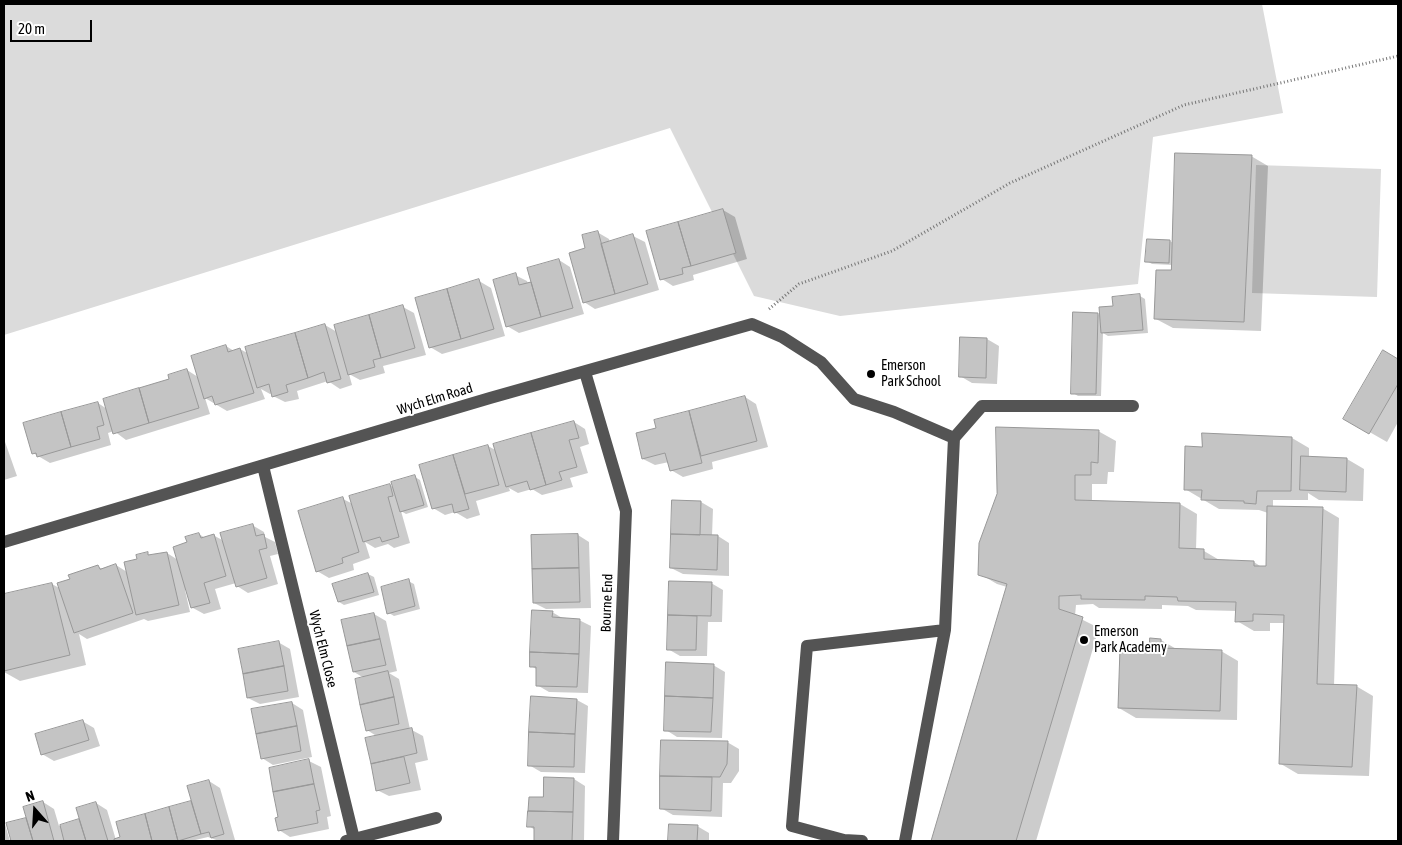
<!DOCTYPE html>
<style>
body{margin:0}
#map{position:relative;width:1402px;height:845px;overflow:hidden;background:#fff;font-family:"Asap Condensed",sans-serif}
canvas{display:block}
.frame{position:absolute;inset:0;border:5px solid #000;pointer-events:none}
.north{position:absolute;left:10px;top:785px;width:50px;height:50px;-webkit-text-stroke:4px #fff;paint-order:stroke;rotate:341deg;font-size:14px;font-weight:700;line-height:20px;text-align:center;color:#000}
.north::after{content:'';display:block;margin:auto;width:18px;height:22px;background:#000;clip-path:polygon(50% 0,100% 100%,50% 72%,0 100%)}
.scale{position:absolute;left:10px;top:20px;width:82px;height:22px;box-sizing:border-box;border:2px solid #000;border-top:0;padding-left:6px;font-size:15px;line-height:18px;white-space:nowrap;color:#000;-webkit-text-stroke:4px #fff;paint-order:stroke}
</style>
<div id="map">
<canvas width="1402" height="845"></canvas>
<div class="frame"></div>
<div class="north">N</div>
<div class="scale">20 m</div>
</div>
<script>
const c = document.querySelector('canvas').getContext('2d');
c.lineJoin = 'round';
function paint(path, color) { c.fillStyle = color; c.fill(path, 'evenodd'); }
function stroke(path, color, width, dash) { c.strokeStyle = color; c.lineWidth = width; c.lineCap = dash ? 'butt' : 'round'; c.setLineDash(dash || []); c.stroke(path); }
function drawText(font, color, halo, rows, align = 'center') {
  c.font = font + ' "Asap Condensed",sans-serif'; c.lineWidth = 4; c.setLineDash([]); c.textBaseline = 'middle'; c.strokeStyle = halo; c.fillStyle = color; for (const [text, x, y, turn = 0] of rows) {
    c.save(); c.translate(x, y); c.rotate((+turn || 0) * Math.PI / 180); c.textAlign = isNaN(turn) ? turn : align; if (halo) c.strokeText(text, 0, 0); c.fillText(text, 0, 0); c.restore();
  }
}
paint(new Path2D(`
 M4 4H1262L1283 113 1153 137 1138 284 840 316 754 296 670 128 4 335Z
 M1256 165 1381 169 1377 297 1252 293Z`), '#dbdbdb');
paint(new Path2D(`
 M1251 156 1268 166 1261 331 1173 328 1156 319 1173 271V265L1152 264 1147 261 1170 241 1173 243Z
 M723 210 735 217 747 259 693 275 694 280 673 286 662 279Z
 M597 232 609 239 610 243 633 236 645 242 659 290 595 309 584 302 587 249Z
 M559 260 570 267 584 314 519 333 507 326 515 275 527 281 528 284 533 283Z
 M479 281 491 288 505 336 442 354 430 347Z
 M1140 296 1145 299 1148 333 1108 336 1103 333 1101 396H1078L1073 393 1075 313 1098 314 1101 316Z
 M403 307 414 313 426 355 383 366 385 373 360 380 349 374 352 385 340 389 328 381 297 391 299 399 285 402 273 396 272 393 270 394 261 389 265 399 227 411 205 398 210 414 126 440 114 431 108 433 111 445 50 463 33 453 98 403 107 409 170 380 187 370 198 377 226 346 234 351 240 349 249 354 325 325 337 332Z
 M962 339H987L999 346 997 384 972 383 960 376Z
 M1383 352 1398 361V422L1387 442 1345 418Z
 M745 397 756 404 768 447 712 462 713 469 683 477 671 470 669 462 655 465 643 459 637 434 657 429 655 421Z
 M574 422 585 429 589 444 580 447 588 473 570 478 573 487 542 495 532 489 518 493 509 488 510 491 476 501 480 515 467 519 455 512 445 515 433 508 421 465 488 446 497 451Z
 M1098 431 1116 441 1114 472H1108L1107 484H1092V502L1180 504 1197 514 1196 550 1204 551 1221 561 1254 562 1263 568 1267 567 1268 513 1259 510 1219 509 1185 489 1203 448 1292 438 1309 448V458L1347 459 1364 469 1363 501 1319 500 1308 493V500H1273V507L1322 508 1339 518 1334 686H1356L1373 696 1369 776 1298 774 1281 764 1285 623H1270V631H1254L1237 621V611L1196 610 1188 606 1162 605V609L1099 608 1093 604 1076 605 1075 616 1099 628 1036 841H932L1007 587 997 584 980 574Z
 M4 439 17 476 4 480Z
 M415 477 420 480 428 507 406 514 401 511 410 543 394 548 388 544 375 548 365 542 370 558 353 564 354 570 329 578 317 571 343 499 353 504 390 485 394 488Z
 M674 501 701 502 713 509 712 536H718L729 543V576L683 574 671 568Z
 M252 525 264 532 265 537 275 542 278 554 270 556 278 584 248 593 237 586 236 583 215 589 221 609 204 614 193 608 187 590H185L190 612 148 621 144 619 87 639 79 634 86 665 20 681 4 672 5 676 4 677V596L52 584 61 589 98 567 103 569 116 565 127 572 147 554 152 556 167 553 178 560 189 543 199 534 205 538 213 535 224 541Z
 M578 535 589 542 591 608 546 609 534 603Z
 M368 574 374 577 379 595 344 605 339 602Z
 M408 581 414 584 420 609 394 616 389 613Z
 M670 582 711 583 723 590 722 622H708L707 656H680L668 649Z
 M552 612 564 619 579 620 591 626 588 693 549 692 537 685 538 670 531 666Z
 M374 614 386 621 397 671 389 673 399 679 410 729 423 736 428 760 415 763 421 790 389 796 377 790 366 739 378 737 367 730 364 678 354 672Z
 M1161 640 1178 650 1221 651 1238 661 1237 720 1136 718 1119 708 1150 650Z
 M278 642 290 649 299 697 260 704 248 698Z
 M713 665 725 672 722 738 677 737 666 730Z
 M577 700 588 706 585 773 541 772 529 765Z
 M292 703 303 710 312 757 273 765 262 758Z
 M82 721 94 728 100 746 54 761 42 754Z
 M662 741 727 742 739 749V771L731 783H723L722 817 673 815 661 808Z
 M309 761 321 767 331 816 327 817 329 829 290 837 279 830 280 818Z
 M574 779 585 786 584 841H535V830L529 826 544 799Z
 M209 781 220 788 235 840 219 841 208 837 191 841H12L7 824 27 818 43 802 54 809 59 826 81 819 96 803 107 810 116 840 191 802 194 803Z
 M4 821 10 841H4Z
 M670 825 697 826 709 833V841H669Z`), '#0003');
const building = new Path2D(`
 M1175 153 1252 155 1244 322 1154 319 1156 270H1171Z
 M723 209 736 253 691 266 678 222Z
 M678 222 691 266 682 268 683 274 660 280 646 231Z
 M598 231 615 294 583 303 569 253 585 248 582 235Z
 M633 234 648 284 615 294 601 244Z
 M1147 239 1170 240 1169 263 1145 262Z
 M559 259 573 308 541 317 527 268Z
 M516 273 519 285 531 282 541 317 506 327 493 280Z
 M479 279 494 329 461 339 447 289Z
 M447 289 461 339 429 348 415 298Z
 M1140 294 1143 330 1101 333 1099 307 1113 306 1112 297Z
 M403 305 415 348 381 358 369 315Z
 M1073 312 1098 313 1096 394H1071Z
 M369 315 381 358 373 360 375 367 348 375 334 325Z
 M325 324 341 379 327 383 324 372 308 378 295 333Z
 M295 333 308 378 286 385 288 392 272 397 269 384 257 388 245 347Z
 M960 337 987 338 986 378 959 377Z
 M226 345 228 352 240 348 254 393 215 405 212 396 204 399 191 356Z
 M1383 350 1398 359V384L1369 434 1343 419Z
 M187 369 199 408 149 423 139 388 169 379 168 375Z
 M139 388 149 423 113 434 103 399Z
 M745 396 757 441 701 456 689 411Z
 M98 402 104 425 97 427 100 439 71 447 61 412Z
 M689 411 702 463 670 471 665 453 642 459 636 433 656 428 654 420Z
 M61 412 71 447 37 457 36 453 32 454 23 423Z
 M574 421 579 438 569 440 577 467 559 472 562 480 546 485 531 433Z
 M996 427 1099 430 1098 463 1091 462V475H1075V500L1180 503 1179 548 1204 549V559L1254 561V566H1266L1267 506 1323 507 1317 684 1357 685 1352 767 1279 764 1284 615 1253 614V621L1235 622 1236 602 1178 601 1177 597 1145 596V600L1081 599V595L1059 596V609L1083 617 1016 841H931L1007 584 978 575 979 543 997 494Z
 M531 433 546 485 530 490 527 481 506 487 493 444Z
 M1202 433 1292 437 1291 491H1257L1256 504 1244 503V501L1201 500 1202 490H1184L1185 446 1202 447Z
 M488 445 499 485 465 494 453 455Z
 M453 455 469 509 454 513 452 504 432 509 419 465Z
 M1301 456 1347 458 1346 492 1300 490Z
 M415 475 424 505 400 512 391 482Z
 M390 484 393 496 388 497 399 537 382 542 380 537 363 542 349 496Z
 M343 497 359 552 342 558 343 563 316 572 298 511Z
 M672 500 701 501 700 535 671 534Z
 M253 524 256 536 264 534 267 548 259 550 267 578 236 587 220 533Z
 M199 533 201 538 214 534 226 576 204 583 210 603 191 608 173 547 187 542 185 537Z
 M578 534 579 568 532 569 531 535Z
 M671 534 718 535 717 570 670 568Z
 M148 552V555L167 552 179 605 136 615 124 562 137 559 136 555Z
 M116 564 133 613 74 633 57 583 70 579 68 575 98 565 100 569Z
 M579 568 580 602 533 603 532 569Z
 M368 573 374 592 338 602 332 584Z
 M409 579 415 606 387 614 381 587Z
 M669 581 712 582 711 616 668 615Z
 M52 583 70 655 4 671V594Z
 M532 610 553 611 552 617 580 619 579 654 530 652Z
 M374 613 380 639 347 646 341 620Z
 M668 615 697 616 696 650H667Z
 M1150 638 1161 639V648L1222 650 1220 711 1118 708 1120 648 1149 649Z
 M380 639 386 665 353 672 347 646Z
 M279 641 284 666 243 674 238 649Z
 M530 652 579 654 577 687 536 686V667H530Z
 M666 662 714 664 713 698 665 696Z
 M284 666 288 691 247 698 243 674Z
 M388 671 394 697 360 705 355 679Z
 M531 696 577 699 575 734 529 732Z
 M665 696 713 698 711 732 664 731Z
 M394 697 399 724 366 731 360 705Z
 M292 702 297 726 256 734 251 709Z
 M83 720 89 740 41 755 35 734Z
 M297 726 301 751 261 759 256 734Z
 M412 728 417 753 371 764 365 738Z
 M529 732 575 734 574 767 528 766Z
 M661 740 728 741 727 764 720 777 660 776Z
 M404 757 410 783 376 791 371 764Z
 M309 759 314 784 273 792 269 768Z
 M660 776 712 777 711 811 660 809Z
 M544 777 574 778 573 812 528 811 529 797H543Z
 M209 780 224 834 211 838 209 832 201 834 187 786Z
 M314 784 320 810 316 811 318 823 278 831 275 818 278 817 273 792Z
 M43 801 54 841H33L23 807Z
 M191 801 201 834 178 841 169 807Z
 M96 802 108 841H86L76 808Z
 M169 807 178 841H152L145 814Z
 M528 811 573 812 572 841H534V827H527Z
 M145 814 152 841H114V839L120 837 116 822Z
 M26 818 33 841H11L6 823Z
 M79 819 86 841H64L60 825Z
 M669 824 698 825 697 841H668Z`);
paint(building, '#c4c4c4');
stroke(building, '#989898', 1);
stroke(new Path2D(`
 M769 309 799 284 892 251 1010 183 1184 105 1398 56`), '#767676', 3, [1, 2.5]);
stroke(new Path2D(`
 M585 372 626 511 613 841
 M954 438 982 406H1133
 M263 466 354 839
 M4 542 490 398 752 324 782 337 821 362 854 399 894 412 954 438 945 630 905 841
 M346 841 436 818
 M862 841 844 840 792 826 807 646 945 630`), '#545454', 12);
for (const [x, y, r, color] of [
 [871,374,5,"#000"],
 [1084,640,5,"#000"]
]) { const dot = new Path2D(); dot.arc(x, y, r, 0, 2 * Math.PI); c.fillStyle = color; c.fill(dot); stroke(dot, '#fff', 2); }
drawText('14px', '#000', '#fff', [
 ["Emerson",881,366],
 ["Park School",881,382],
 ["Emerson",1094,632],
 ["Park Academy",1094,648]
], 'left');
drawText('14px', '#000', '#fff', [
 ["Wych Elm Road",435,399,-17],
 ["Bourne End",607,603,-88],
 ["Wych Elm Close",323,649,76]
]);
</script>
